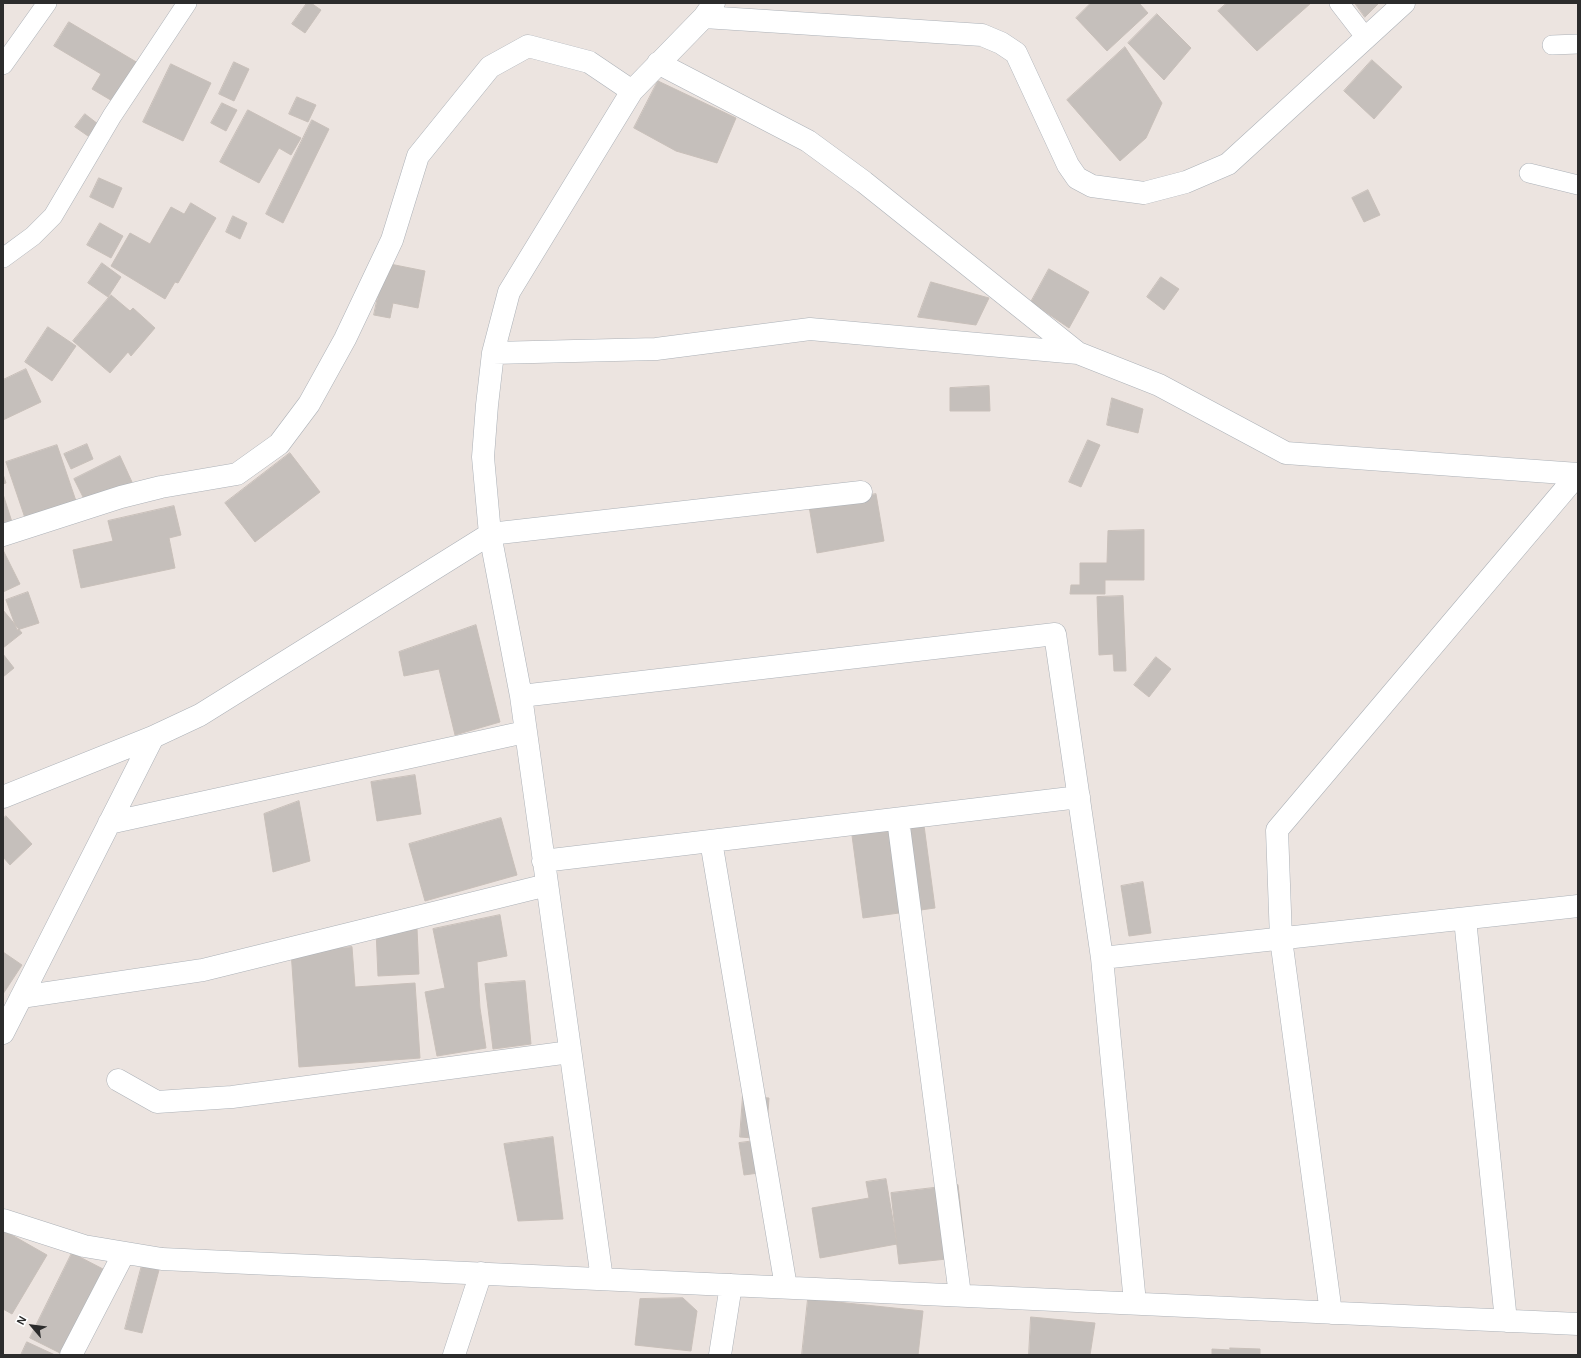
<!DOCTYPE html>
<style>
body{margin:0}
#map{position:relative;width:1581px;height:1358px;overflow:hidden;background:#ece4e0;font-family:Helvetica,sans-serif}
canvas{display:block}
.frame{position:absolute;inset:0;border:4px solid #2c2c2c;pointer-events:none}
.north{position:absolute;left:12px;top:1306px;width:40px;height:40px;-webkit-text-stroke:3px #fff;paint-order:stroke;rotate:298deg;font-size:11px;font-weight:700;line-height:16px;text-align:center;color:#2c2c2c}
.north::after{content:'';display:block;margin:auto;width:14px;height:18px;background:#2c2c2c;clip-path:polygon(50% 0,100% 100%,50% 72%,0 100%)}
</style>
<div id="map">
<canvas width="1581" height="1358"></canvas>
<div class="frame"></div>
<div class="north">N</div>
</div>
<script>
const c = document.querySelector('canvas').getContext('2d');
c.lineJoin = 'round';
function paint(path, color) { c.fillStyle = color; c.fill(path, 'evenodd'); }
function stroke(path, color, width, dash) { c.strokeStyle = color; c.lineWidth = width; c.lineCap = dash ? 'butt' : 'round'; c.setLineDash(dash || []); c.stroke(path); }
const building = new Path2D(`
 M307 3H311L321 10 305 33 292 24Z
 M1091 3H1139L1148 13 1107 51 1076 18Z
 M1227 3H1311L1257 51 1218 11Z
 M1355 3H1379L1365 17Z
 M1157 14 1191 48 1164 80 1128 43Z
 M69 22 138 63 114 102 92 89 101 74 54 46Z
 M1125 47 1162 103 1146 138 1120 161 1067 100Z
 M1372 60 1402 87 1374 119 1344 91Z
 M234 62 249 69 234 101 219 94Z
 M171 64 211 83 183 141 143 122Z
 M658 81 736 118 717 163 676 151 634 128Z
 M297 97 316 105 308 122 289 114Z
 M222 103 237 110 226 131 211 123Z
 M248 110 301 138 291 155 279 148 259 183 220 162Z
 M85 114 98 124 88 136 75 127Z
 M312 120 329 129 283 223 266 214Z
 M99 178 122 188 113 208 90 197Z
 M1368 190 1380 215 1364 222 1352 198Z
 M191 203 216 218 178 283 175 282 165 299 111 266 130 233 150 244 171 207 184 214Z
 M233 216 247 223 240 239 226 232Z
 M100 223 123 236 111 258 87 245Z
 M102 263 121 277 108 297 88 283Z
 M385 263 425 271 418 308 393 303 390 318 374 315Z
 M1049 269 1089 292 1069 328 1031 302Z
 M1161 277 1179 289 1164 310 1147 297Z
 M931 282 989 298 976 325 918 317Z
 M111 295 130 311 133 308 155 328 131 356 128 352 110 373 73 341Z
 M48 327 76 346 52 381 25 362Z
 M26 369 41 402 3 420V380Z
 M989 386 990 411H950V388Z
 M1112 398 1143 409 1138 433 1107 425Z
 M1088 440 1100 445 1081 487 1069 482Z
 M87 444 93 459 71 469 64 454Z
 M57 445 76 501 25 518 6 462Z
 M290 453 320 492 255 542 225 503Z
 M120 456 132 482 87 505 74 479Z
 M3 474 6 483 3 484Z
 M3 494 12 522 3 525Z
 M876 494 884 541 817 553 809 506Z
 M174 506 181 535 169 538 175 568 81 588 73 550 113 541 108 521Z
 M1144 530V580H1105V594H1070L1071 585H1080V563H1107L1108 531Z
 M3 550 20 584 3 592Z
 M28 592 39 623 17 630 6 600Z
 M1123 596 1126 671H1114L1113 654 1099 655 1097 597Z
 M3 610 22 633 3 648Z
 M476 625 500 722 455 735 439 669 404 676 399 652Z
 M3 654 14 668 3 677Z
 M1156 657 1171 669 1149 697 1134 685Z
 M415 775 421 814 377 821 371 782Z
 M299 801 310 861 273 872 264 814Z
 M6 816 32 844 10 865 3 857V819Z
 M501 818 517 875 425 901 409 844Z
 M923 818 935 908 863 918 851 828Z
 M1143 882 1151 933 1129 936 1121 886Z
 M500 915 507 956 477 962 480 1008 486 1048 437 1056 425 992 445 988 433 929Z
 M417 928 419 974 378 976 376 930Z
 M352 947 355 987 415 983 420 1058 299 1067 291 951Z
 M3 952 22 965 3 994Z
 M525 981 531 1044 493 1049 485 984Z
 M743 1096 769 1098 766 1139 740 1137Z
 M553 1137 563 1219 518 1221 504 1144Z
 M770 1139 773 1171 744 1175 739 1143Z
 M886 1179 897 1244 820 1258 812 1208 869 1198 866 1182Z
 M958 1185 966 1257 899 1264 891 1193Z
 M3 1230 47 1255 12 1314 3 1309Z
 M72 1253 103 1269 62 1354 30 1338Z
 M142 1265 159 1270 142 1333 125 1329Z
 M683 1298 697 1311 691 1351 635 1345 640 1299Z
 M808 1299 923 1311 918 1355H802Z
 M1031 1317 1095 1323 1090 1355H1029Z
 M27 1342 55 1355H21Z
 M1230 1348 1260 1349V1355H1212V1349L1230 1350Z`);
paint(building, '#c5bfbb');
stroke(building, '#c8bfb9', 1);
const lane = new Path2D(`
 M1339 3 1366 38
 M1552 45 1578 44
 M3 65 47 3
 M1529 173 1578 185
 M3 258 33 236 53 216 112 116 187 3`);
const street = new Path2D(`
 M704 17 982 35 1001 43 1016 53 1068 165 1077 178 1092 186 1144 193 1186 182 1228 164 1404 3
 M658 63 808 141 864 182 1078 353
 M493 353 656 349 810 329 1078 353 1159 385 1286 453 1578 474
 M3 535 121 497 161 487 237 474 279 444 309 404 345 339 392 240 418 156 490 67 528 46 589 62 632 91
 M521 696 1055 634 1102 958 1135 1303
 M3 797 153 737 200 715 490 534 861 492
 M898 819 960 1295
 M109 823 525 732
 M711 841 786 1287
 M543 861 1079 797
 M1465 919 1506 1321
 M1102 958 1578 906
 M21 997 203 970 547 885
 M3 1033 153 737
 M118 1080 157 1102 232 1097 570 1052
 M3 1220 84 1246 162 1259 1578 1324
 M602 1279 521 696 490 534 483 457 487 405 493 353 509 292 632 91 704 17 714 3
 M1331 1313 1281 939 1277 830 1578 474
 M71 1355 124 1253
 M454 1355 481 1273
 M720 1355 731 1285`);
stroke(lane, '#acb1b7', 20);
stroke(street, '#acb1b7', 23);
stroke(lane, '#fff', 19);
stroke(street, '#fff', 22);
</script>
